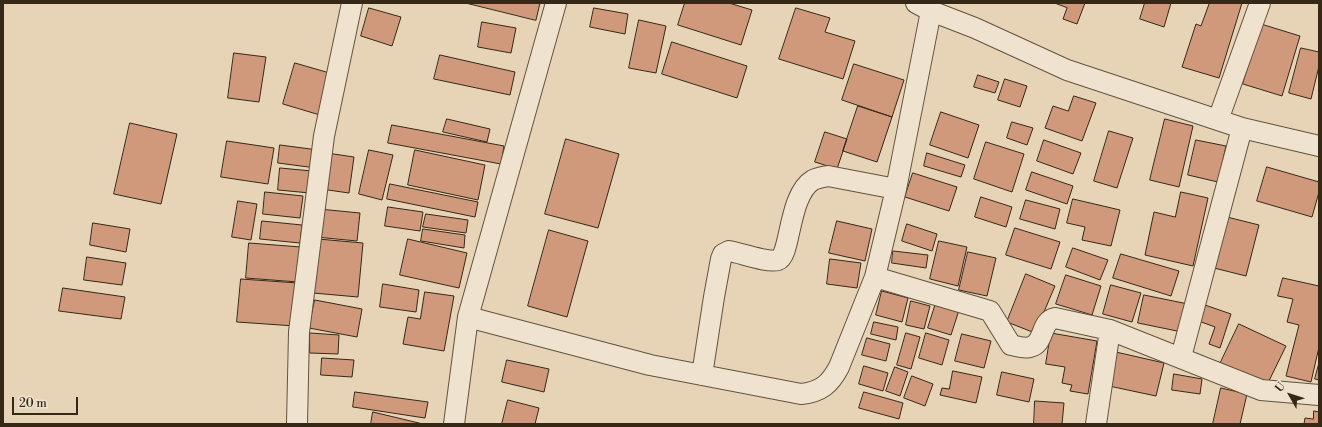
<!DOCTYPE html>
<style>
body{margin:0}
#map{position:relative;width:1322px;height:427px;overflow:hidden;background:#e7d4b7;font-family:"Libre Bodoni",serif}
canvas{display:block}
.frame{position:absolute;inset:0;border:4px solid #352816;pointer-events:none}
.north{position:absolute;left:1270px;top:375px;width:40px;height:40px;-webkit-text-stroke:3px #efe3d0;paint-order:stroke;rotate:309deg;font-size:11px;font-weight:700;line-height:16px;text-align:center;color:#352816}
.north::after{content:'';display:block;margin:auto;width:14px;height:18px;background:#352816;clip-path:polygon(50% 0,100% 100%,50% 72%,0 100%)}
.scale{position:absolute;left:12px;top:397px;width:66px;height:18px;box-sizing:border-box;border:2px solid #352816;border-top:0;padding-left:5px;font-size:12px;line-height:14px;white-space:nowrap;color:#352816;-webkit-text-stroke:3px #efe3d0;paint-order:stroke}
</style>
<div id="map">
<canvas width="1322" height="427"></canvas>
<div class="frame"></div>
<div class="north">U</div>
<div class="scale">20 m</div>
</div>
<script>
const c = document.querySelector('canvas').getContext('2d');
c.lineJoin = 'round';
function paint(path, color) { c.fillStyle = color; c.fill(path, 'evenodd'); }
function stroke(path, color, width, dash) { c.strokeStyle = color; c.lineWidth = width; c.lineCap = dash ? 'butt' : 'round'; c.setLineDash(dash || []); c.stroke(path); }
const building = new Path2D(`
 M466 3H540L536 20Z
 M685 3H729L752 10 741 45 678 25Z
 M1055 3H1085L1077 24 1063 19 1067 8Z
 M1145 3H1171L1164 27 1140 19Z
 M1205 3H1242L1219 78 1182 67 1196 24 1201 26 1209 4Z
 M369 8 401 17 392 46 361 36Z
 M594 8 628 14 625 34 590 27Z
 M796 8 830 18 825 32 855 41 843 79 779 59Z
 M639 20 666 26 656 73 629 68Z
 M482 22 516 28 511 53 478 47Z
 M1261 24 1300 36 1282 96 1243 84Z
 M672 42 747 66 737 98 662 74Z
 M1301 48 1319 52V66L1311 99 1289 93Z
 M234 53 266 57 259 102 228 98Z
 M440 55 515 72 510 95 434 79Z
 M295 63 333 74 320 115 283 104Z
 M854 64 904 80 892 117 842 100Z
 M978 75 999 82 995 93 974 87Z
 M1005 79 1027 86 1020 107 998 100Z
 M1074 96 1096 103 1082 141 1045 128 1053 106 1068 111Z
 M858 106 892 117 877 162 843 151Z
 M941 112 979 125 968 158 930 145Z
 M447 119 490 129 487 142 443 132Z
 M1165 119 1193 126 1179 187 1150 180Z
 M1012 122 1033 128 1027 145 1007 138Z
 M130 123 177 134 161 204 114 194Z
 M392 125 504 146 501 164 388 143Z
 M1109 131 1133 138 1117 188 1094 181Z
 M825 132 847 139 837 169 815 162Z
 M566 139 619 154 598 228 545 214Z
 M1044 140 1081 153 1073 174 1037 161Z
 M1196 140 1226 146 1218 182 1188 175Z
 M227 141 274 148 268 184 221 177Z
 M986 142 1024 154 1012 192 974 179Z
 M280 145 318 150 316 168 278 163Z
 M369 150 393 155 382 200 359 194Z
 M415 150 485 165 478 200 408 185Z
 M327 153 354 157 349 193 321 189Z
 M927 153 965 165 961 177 924 166Z
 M1267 167 1319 182V192L1312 217 1257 201Z
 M280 168 312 171 310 193 278 190Z
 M1032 172 1073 186 1067 204 1026 190Z
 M913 173 957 187 949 211 905 197Z
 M390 184 478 202 475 217 387 199Z
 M265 192 303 196 300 218 263 214Z
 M1181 192 1208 198 1193 266 1145 255 1154 212 1175 217Z
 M981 197 1012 207 1006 227 975 217Z
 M1073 199 1120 210 1111 246 1082 240 1085 227 1067 223Z
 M1026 200 1060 209 1055 229 1020 219Z
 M238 201 257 204 251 240 232 237Z
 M388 207 423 212 420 231 385 226Z
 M319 209 360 213 357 241 316 237Z
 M426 214 468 220 466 233 423 227Z
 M1227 217 1259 225 1246 276 1214 268Z
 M262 221 302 225 300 243 260 239Z
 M837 221 872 229 865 261 829 253Z
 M93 223 130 229 126 252 90 245Z
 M907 224 937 234 932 251 902 241Z
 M1015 228 1060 242 1051 269 1006 255Z
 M423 229 465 235 464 248 421 241Z
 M549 230 588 241 567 317 528 306Z
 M318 239 363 243 358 297 313 293Z
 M408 239 467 253 459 288 400 275Z
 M939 241 967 247 958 286 930 279Z
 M249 243 301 247 298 282 246 278Z
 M1073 248 1108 260 1100 280 1066 267Z
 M893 251 928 255 926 268 892 263Z
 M968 252 996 258 987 296 959 290Z
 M1121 254 1179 271 1171 296 1113 278Z
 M87 257 126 263 122 285 84 280Z
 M830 259 861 263 857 288 827 284Z
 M1026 274 1055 286 1035 333 1007 322Z
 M1066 275 1101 286 1092 315 1056 304Z
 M1283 278 1319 286V347L1311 382 1286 376 1299 325 1287 322 1293 299 1278 296Z
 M241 279 298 283 295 326 237 322Z
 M383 284 419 290 416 312 380 307Z
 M1111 285 1141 293 1132 322 1103 314Z
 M63 288 125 297 121 319 59 311Z
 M882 291 908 298 902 322 876 315Z
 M425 292 454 296 444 351 403 344 408 317 420 319Z
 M1144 295 1188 304 1182 332 1138 323Z
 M315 300 362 309 357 337 309 328Z
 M911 301 930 306 924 329 906 325Z
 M936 303 959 310 951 335 928 328Z
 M1202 304 1231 314 1220 348 1209 344 1215 327 1196 320Z
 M874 322 898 327 896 340 871 334Z
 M1239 324 1286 346 1266 387 1220 364Z
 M310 333 339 335 338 354 310 353Z
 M906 333 920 337 911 369 897 365Z
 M926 333 949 340 942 365 919 358Z
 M1051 333 1097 341 1088 394 1070 391 1072 385 1062 383 1065 367 1046 364Z
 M962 334 991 341 984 368 955 361Z
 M867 338 890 344 886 361 862 355Z
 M1116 352 1164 363 1156 396 1109 386Z
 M322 358 354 360 352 377 321 375Z
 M507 360 549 369 544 392 502 382Z
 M1319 363V380L1315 379Z
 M864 366 888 373 883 391 859 384Z
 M895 367 908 372 900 396 886 391Z
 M953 371 982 377 976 403 940 395 942 388 949 389Z
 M1002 372 1034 379 1029 402 997 395Z
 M1174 374 1202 379 1200 394 1172 390Z
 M912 376 933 384 925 406 904 398Z
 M1221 388 1247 394 1240 424H1213Z
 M355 392 428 402 425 418 353 407Z
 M864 392 903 403 899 419 859 408Z
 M508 400 539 408 535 424H502Z
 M1035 401 1064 403 1062 424H1034Z
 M1314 411 1319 412V424H1304L1305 418 1313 419Z
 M373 412 423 424H371Z`);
paint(building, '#d0997c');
stroke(building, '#352816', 1);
const minor = new Path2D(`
 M916 3 931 11 975 28 1067 70 1242 128 1319 146
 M1218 120 1260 3
 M875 277 990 311 1011 345C1017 346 1024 349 1030 347 1045 344 1040 321 1055 318L1110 330 1261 390 1319 395
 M468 317 650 365 801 394C821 392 830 384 839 367L875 277 896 189 931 11
 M1181 357 1242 128
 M702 375 714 297 721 259 723 254 729 251C741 253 767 263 778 260 791 256 788 195 813 180 817 178 823 177 828 176L896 189
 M297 424 299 332 324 136 352 3
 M454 424 468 317 556 3
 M1096 424 1110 330`);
stroke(minor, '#62533e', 22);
stroke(minor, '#efe3d0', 20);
</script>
